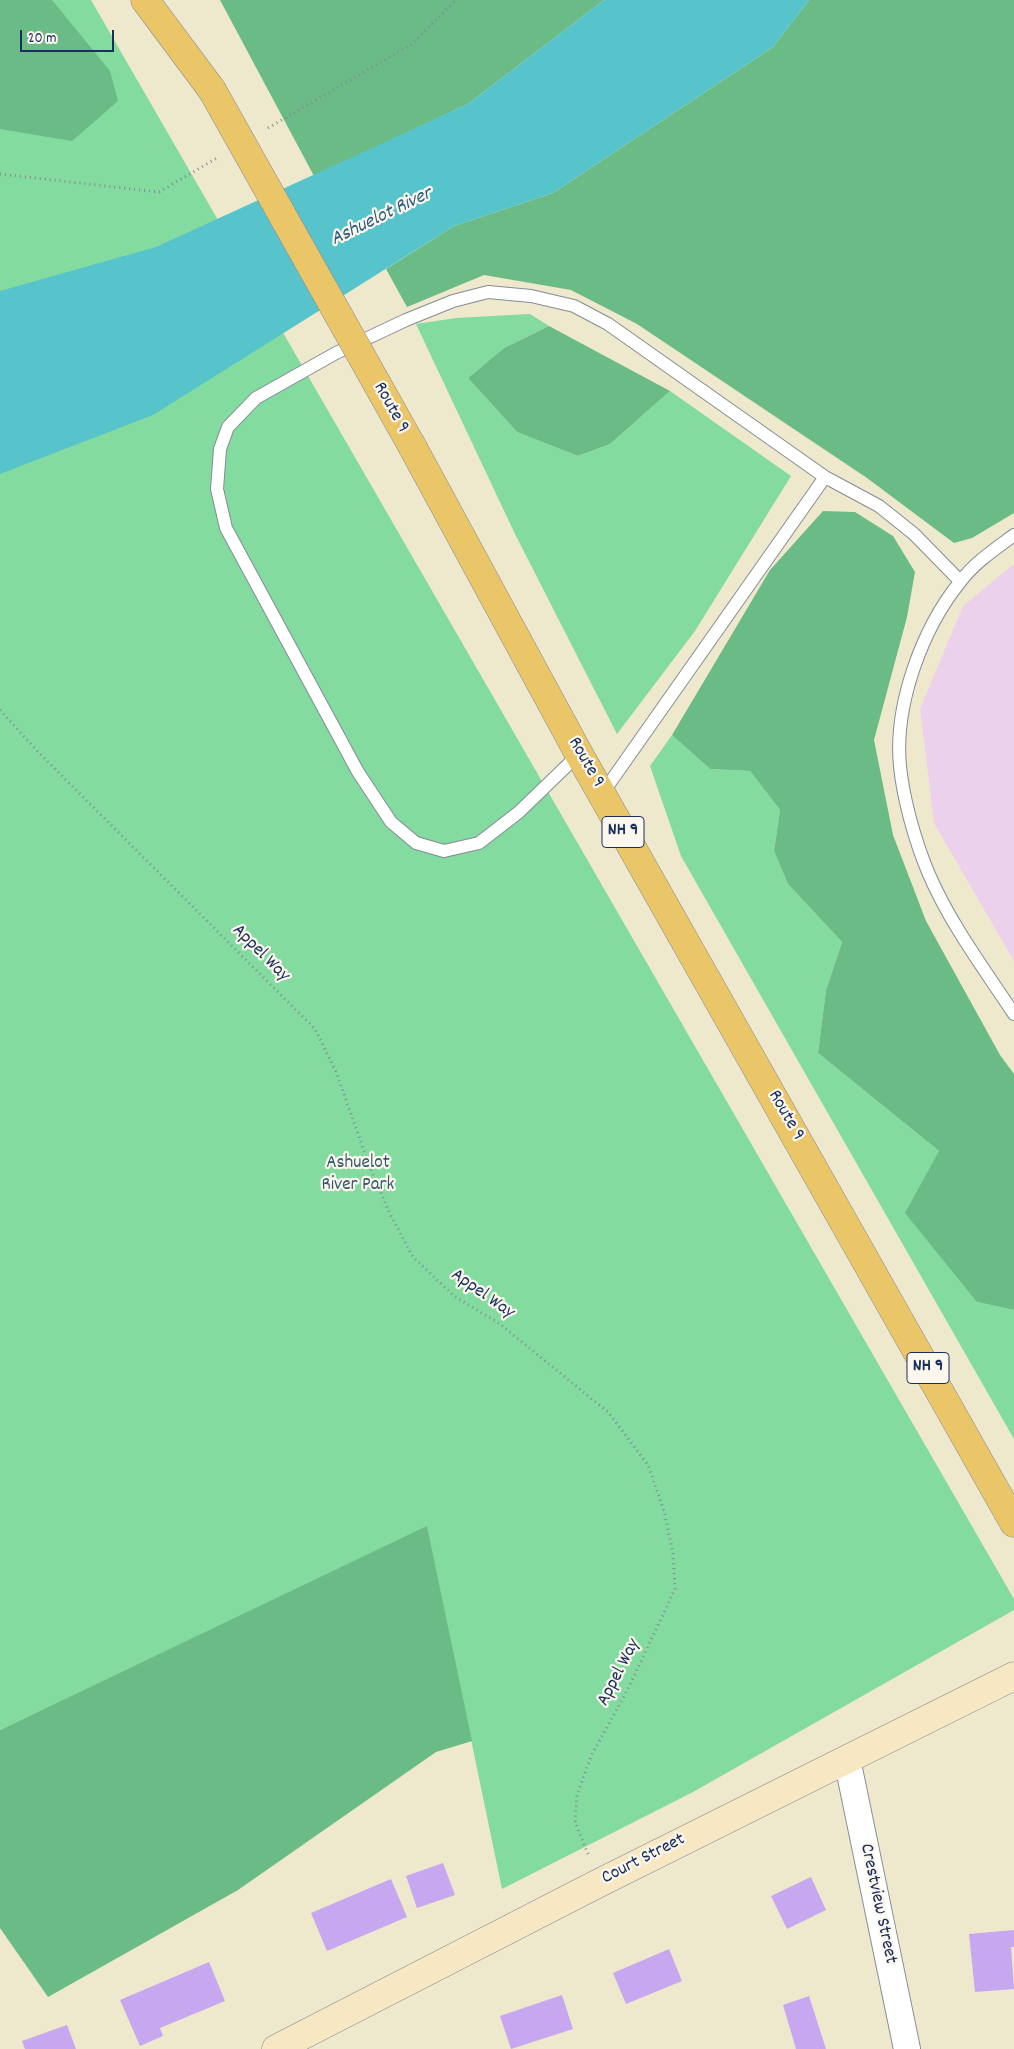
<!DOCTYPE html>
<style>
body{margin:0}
#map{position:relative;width:1014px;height:2049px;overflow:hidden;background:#eee8cd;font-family:Dekko,sans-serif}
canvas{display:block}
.scale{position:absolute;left:20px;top:30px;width:94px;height:22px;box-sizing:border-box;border:2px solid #1b2f5e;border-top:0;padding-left:6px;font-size:15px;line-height:18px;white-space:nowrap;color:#1b2f5e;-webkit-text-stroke:4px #fbf7ec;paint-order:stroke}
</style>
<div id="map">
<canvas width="1014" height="2049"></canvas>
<div class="scale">20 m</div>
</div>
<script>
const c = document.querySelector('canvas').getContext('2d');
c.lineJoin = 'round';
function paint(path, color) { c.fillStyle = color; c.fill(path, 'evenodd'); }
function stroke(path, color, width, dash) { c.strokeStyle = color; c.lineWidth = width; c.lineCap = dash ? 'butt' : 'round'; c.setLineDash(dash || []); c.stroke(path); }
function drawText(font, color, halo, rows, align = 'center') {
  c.font = font + ' Dekko,sans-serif'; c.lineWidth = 4.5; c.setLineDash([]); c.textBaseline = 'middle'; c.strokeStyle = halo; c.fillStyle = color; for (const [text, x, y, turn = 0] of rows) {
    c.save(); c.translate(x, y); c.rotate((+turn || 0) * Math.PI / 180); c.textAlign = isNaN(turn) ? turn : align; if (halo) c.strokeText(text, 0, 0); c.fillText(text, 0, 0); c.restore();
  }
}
paint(new Path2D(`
 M1014 564V961L934 823 920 709 963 606Z`), '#ebd1ec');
paint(new Path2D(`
 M0 0H91L1014 1599V1610L693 1792 502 1889 427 1527 0 1730Z
 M530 314 549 326 504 348 468 378 517 432 578 456 610 444 670 391 791 476 695 631 617 734 515 534 416 324 456 318Z
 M672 735 710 769 750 771 780 810 774 851 788 884 842 942 826 990 818 1053 939 1151 977 1302 1014 1310V1439L681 856 650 766Z`), '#83dba0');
paint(new Path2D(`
 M0 0H52L110 71 118 101 72 141 0 129Z
 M220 0H604L468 104 314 176Z
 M809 0H1014V513L972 538 954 543 867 478 637 324 571 290 484 275 407 307 386 269 454 226 553 193 773 47Z
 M549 326 670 391 610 444 578 456 517 432 468 378 504 348Z
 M823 511 855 512 893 536 915 572 907 617 874 740 893 835 926 921 1000 1055 1014 1074V1310L977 1302 905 1213 939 1151 818 1053 826 990 842 942 788 884 774 851 780 810 750 771 710 769 672 735 770 570Z
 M427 1526 472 1741 436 1752 238 1890 48 1997 0 1928V1730Z`), '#6abb86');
paint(new Path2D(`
 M604 0H809L773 47 553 193 454 226 153 415 0 474V291L156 247 468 104Z`), '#57c4cb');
paint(new Path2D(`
 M443 1863 455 1895 417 1908 406 1876Z
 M811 1877 826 1910 787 1929 771 1896Z
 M391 1879 407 1917 327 1951 311 1913Z
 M1014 1930V1947H1011L1014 1989 975 1992 969 1934Z
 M669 1949 682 1981 626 2004 613 1973Z
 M209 1962 225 2001 160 2028 163 2036 140 2046 120 2000Z
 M562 1995 573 2029 511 2049 500 2016Z
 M809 1996 826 2049H796L783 2005Z
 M67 2025 76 2049H25L22 2041Z`), '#c7a7ef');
const lane = new Path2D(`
 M1014 535C995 549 974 563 960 582 922 629 894 705 900 766 903 798 915 841 928 872 949 922 984 969 1014 1014
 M579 754 519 812 479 843 444 851 416 843 391 822 358 772 226 528 217 489 220 449 228 427 256 398 336 353 406 320 453 301 488 292 531 296 574 306 608 324 825 477 879 506 914 534 960 581
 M602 794 825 477`);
const street = new Path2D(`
 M847 1759 907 2049`);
const secondary = new Path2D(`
 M276 2049 599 1883 1014 1676`);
const highway = new Path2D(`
 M145 0 212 90
 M412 446 579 754 1014 1523`);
stroke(lane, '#848c96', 14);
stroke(street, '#848c96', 28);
stroke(secondary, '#848c96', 29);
stroke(highway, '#848c96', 29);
stroke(new Path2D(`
 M268 128 412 44 456 0
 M0 174 159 192 217 158
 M0 710 40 754 315 1029 337 1074 369 1165 390 1214 413 1257 454 1296 500 1324 609 1413 648 1465 664 1511 673 1553 675 1589 627 1691 591 1756 577 1795 575 1822 588 1854`), '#848c96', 3, [1, 4]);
stroke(lane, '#fff', 12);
stroke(street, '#fff', 26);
stroke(secondary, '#f7e8c3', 28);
stroke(highway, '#ebc669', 28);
const highwayBridge = new Path2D(`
 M212 90 412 446`);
stroke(highwayBridge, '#848c96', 29, []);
stroke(highwayBridge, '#ebc669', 28);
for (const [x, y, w] of [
 [623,832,42],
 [928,1368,42]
]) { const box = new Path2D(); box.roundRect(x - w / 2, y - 15.5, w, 31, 4); c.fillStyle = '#fbf7ec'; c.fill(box); stroke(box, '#1b2f5e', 1); }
drawText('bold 18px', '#1b2f5e', null, [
 ["NH 9",623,832],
 ["NH 9",928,1368]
]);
drawText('19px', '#1b2f5e', '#fbf7ec', [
 ["Route 9",390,408,61],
 ["Route 9",585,763,60],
 ["Appel Way",260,954,45],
 ["Route 9",785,1116,60],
 ["Appel Way",482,1295,35],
 ["Appel Way",620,1673,-63],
 ["Court Street",644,1860,-27],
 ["Crestview Street",877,1904,78]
]);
drawText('19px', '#355a6e', '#fbf7ec', [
 ["Ashuelot",358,1164],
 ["River Park",358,1186]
]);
drawText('italic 20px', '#2d5c7f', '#fbf7ec', [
 ["Ashuelot River",382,218,-26]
]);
</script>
